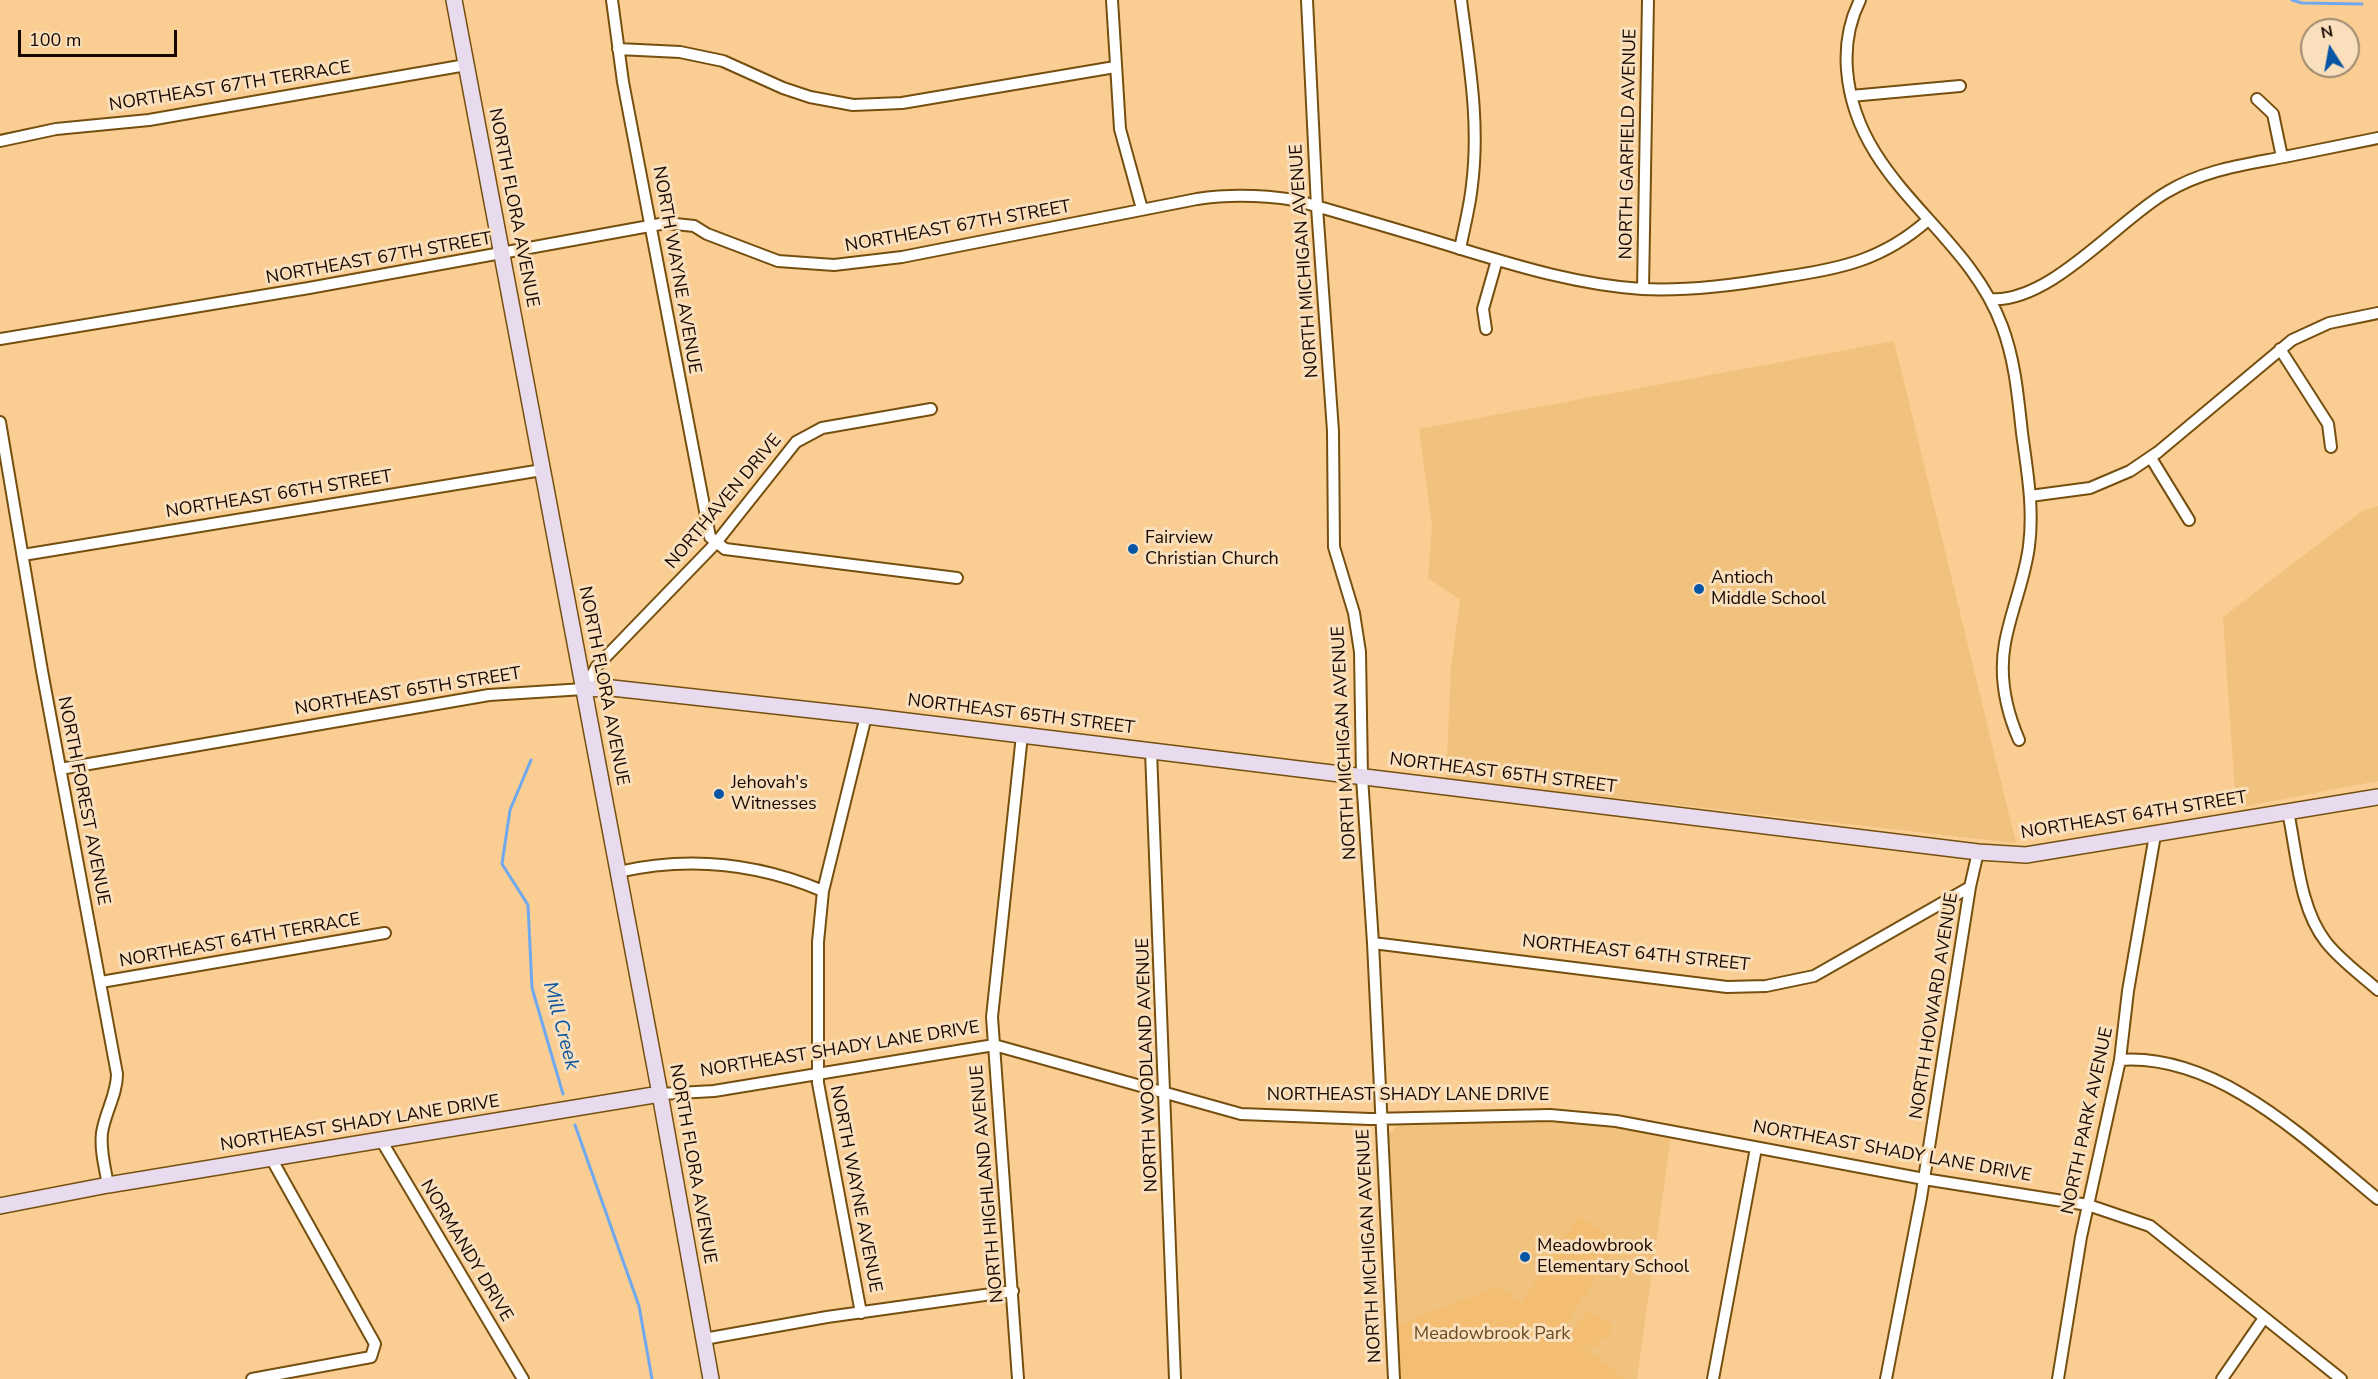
<!DOCTYPE html>
<style>
body{margin:0}
#map{position:relative;width:2378px;height:1379px;overflow:hidden;background:#face93;font-family:"Nunito Sans",sans-serif}
canvas{display:block}
.north{position:absolute;left:2300px;top:18px;width:60px;height:60px;box-sizing:border-box;background:#f9dfbc;border:2px solid #9e8971;border-radius:50%;rotate:349deg;font-size:16px;font-weight:700;line-height:24px;text-align:center;color:#160800}
.north::after{content:'';display:block;margin:auto;width:21px;height:27px;background:#0755a4;clip-path:polygon(50% 0,100% 100%,50% 72%,0 100%)}
.scale{position:absolute;left:18px;top:30px;width:159px;height:27px;box-sizing:border-box;border:3px solid #160800;border-top:0;padding-left:8px;font-size:18px;line-height:21px;white-space:nowrap;color:#160800;-webkit-text-stroke:4px #f9dfbc;paint-order:stroke}
</style>
<div id="map">
<canvas width="2378" height="1379"></canvas>
<div class="north">N</div>
<div class="scale">100 m</div>
</div>
<script>
const c = document.querySelector('canvas').getContext('2d');
c.lineJoin = 'round';
function paint(path, color) { c.fillStyle = color; c.fill(path, 'evenodd'); }
function stroke(path, color, width, dash) { c.strokeStyle = color; c.lineWidth = width; c.lineCap = dash ? 'butt' : 'round'; c.setLineDash(dash || []); c.stroke(path); }
function drawText(font, color, halo, rows, align = 'center') {
  c.font = font + ' "Nunito Sans",sans-serif'; c.lineWidth = 6; c.setLineDash([]); c.textBaseline = 'middle'; c.strokeStyle = halo; c.fillStyle = color; for (const [text, x, y, turn = 0] of rows) {
    c.save(); c.translate(x, y); c.rotate((+turn || 0) * Math.PI / 180); c.textAlign = isNaN(turn) ? turn : align; if (halo) c.strokeText(text, 0, 0); c.fillText(text, 0, 0); c.restore();
  }
}
paint(new Path2D(`
 M1894 341 2016 843 1446 779 1451 667 1460 600 1428 578 1432 526 1419 429Z
 M2378 506V781L2236 808 2223 617 2363 510Z
 M1519 1121 1595 1125 1671 1136 1637 1379H1401L1389 1135 1397 1125Z`), '#f1c17e');
paint(new Path2D(`
 M1579 1216 1619 1243 1561 1331 1569 1337 1586 1311 1613 1325 1607 1337 1601 1338 1596 1348 1588 1345 1586 1348 1576 1343 1626 1379H1392L1393 1327 1498 1286 1522 1303Z`), '#f4be72');
stroke(new Path2D(`
 M2292 0 2302 3 2362 4
 M531 760 510 810 502 864 528 905 532 988 563 1094
 M575 1125 639 1306 652 1379`), '#70a8ee', 3);
const street = new Path2D(`
 M612 0 623 82 710 537 725 549 957 578
 M1112 0 1120 129 1142 209
 M1307 0 1317 207 1333 431 1334 547 1354 613 1360 652 1362 777 1373 943 1394 1379
 M1860 0C1849 22 1845 45 1847 70 1856 183 1966 228 2002 326 2015 360 2018 397 2022 433 2027 470 2034 508 2029 546 2025 579 2011 610 2005 643 1999 676 2006 710 2019 740
 M618 49 680 52 723 61 783 88 810 97 853 105 902 103 1115 67
 M1851 96 1960 86
 M2257 99 2273 114 2282 157
 M0 141 56 129 149 120 466 65
 M1460 249C1464 228 1470 206 1472 185 1480 122 1469 62 1461 0
 M1643 289 1648 0
 M1990 299C2050 304 2119 219 2167 192 2203 170 2243 165 2284 157 2315 151 2347 144 2378 138
 M1486 329 1483 309 1497 260
 M0 339 309 288 666 223 694 226 707 234 778 261 834 265 902 257 1197 199C1230 194 1262 195 1295 200 1350 216 1406 232 1461 249 1520 267 1580 285 1642 289 1690 291 1736 285 1783 277 1840 269 1883 260 1928 220
 M2280 349 2328 424 2331 447
 M0 422 42 671 117 1074C117 1095 105 1112 102 1133 100 1150 105 1168 108 1185
 M2151 458 2189 520
 M2030 496 2090 488 2130 471 2158 452 2292 340 2329 323 2378 313
 M23 555 542 470
 M1151 751 1175 1379
 M60 769 489 695 584 689 597 666 715 544 796 442 822 428 931 409
 M2288 812C2297 853 2299 908 2326 942 2340 960 2361 975 2378 990
 M618 872C688 856 757 863 823 891
 M1373 943 1727 987 1766 986 1814 976 1970 887 1978 852
 M101 982 385 933
 M2120 1060C2219 1053 2307 1141 2378 1199
 M660 1094 714 1091 994 1045 1241 1114 1370 1119 1550 1115 1616 1121 1924 1179 2088 1205 2150 1226 2341 1379
 M381 1140 523 1379
 M861 1313 818 1083V942L823 891 866 716
 M704 1339 827 1317 1013 1291
 M252 1379 371 1357 375 1344 271 1158
 M1018 1379 992 1017 1022 735
 M1713 1379 1756 1148
 M1886 1379 1921 1198 1970 887
 M2058 1379 2081 1237 2120 1060 2128 991 2155 835
 M2222 1379 2264 1318`);
const secondary = new Path2D(`
 M454 0 660 1094 711 1379
 M584 689 612 688 866 716 1978 852 2026 855 2378 797
 M0 1206 108 1185 660 1094`);
stroke(street, '#754f0f', 14);
stroke(secondary, '#754f0f', 18);
stroke(street, '#fff', 10);
stroke(secondary, '#e8dbee', 15);
for (const [x, y, r, color] of [
 [1133,549,6,"#0755a4"],
 [1699,589,6,"#0755a4"],
 [719,794,6,"#0755a4"],
 [1525,1257,6,"#0755a4"]
]) { const dot = new Path2D(); dot.arc(x, y, r, 0, 2 * Math.PI); c.fillStyle = color; c.fill(dot); stroke(dot, '#f9dfbc', 2); }
drawText('18px', '#160800', '#f9dfbc', [
 ["NORTHEAST 67TH TERRACE",230,87,-9],
 ["NORTH GARFIELD AVENUE",1629,144,-89],
 ["NORTH FLORA AVENUE",513,208,79],
 ["NORTHEAST 67TH STREET",958,227,-10],
 ["NORTHEAST 67TH STREET",379,259,-10],
 ["NORTH MICHIGAN AVENUE",1305,261,-94],
 ["NORTH WAYNE AVENUE",676,270,80],
 ["NORTHEAST 66TH STREET",279,495,-9],
 ["NORTHAVEN DRIVE",724,502,-50],
 ["NORTH FLORA AVENUE",603,686,79],
 ["NORTHEAST 65TH STREET",408,692,-9],
 ["NORTHEAST 65TH STREET",1021,715,7],
 ["NORTH MICHIGAN AVENUE",1345,743,-93],
 ["NORTHEAST 65TH STREET",1503,774,7],
 ["NORTH FOREST AVENUE",83,801,79],
 ["NORTHEAST 64TH STREET",2134,816,-9],
 ["NORTHEAST 64TH TERRACE",240,941,-10],
 ["NORTHEAST 64TH STREET",1636,954,6],
 ["NORTH HOWARD AVENUE",1935,1006,-81],
 ["NORTHEAST SHADY LANE DRIVE",840,1050,-9],
 ["NORTH WOODLAND AVENUE",1148,1065,-92],
 ["NORTHEAST SHADY LANE DRIVE",1408,1096],
 ["NORTH PARK AVENUE",2088,1121,-78],
 ["NORTHEAST SHADY LANE DRIVE",360,1124,-9],
 ["NORTHEAST SHADY LANE DRIVE",1892,1152,10],
 ["NORTH FLORA AVENUE",692,1164,80],
 ["NORTH HIGHLAND AVENUE",988,1184,-95],
 ["NORTH WAYNE AVENUE",855,1189,79],
 ["NORTH MICHIGAN AVENUE",1370,1246,-93],
 ["NORMANDY DRIVE",466,1251,59]
]);
drawText('18px', '#160800', '#f9dfbc', [
 ["Fairview",1145,539],
 ["Christian Church",1145,560],
 ["Antioch",1711,579],
 ["Middle School",1711,600],
 ["Jehovah's",731,784],
 ["Witnesses",731,805],
 ["Meadowbrook",1537,1247],
 ["Elementary School",1537,1268]
], 'left');
drawText('18px', '#684a1f', '#f9dfbc', [
 ["Meadowbrook Park",1492,1335]
]);
drawText('italic 20px', '#0a56a3', '#f9dfbc', [
 ["Mill Creek",560,1026,75]
]);
</script>
